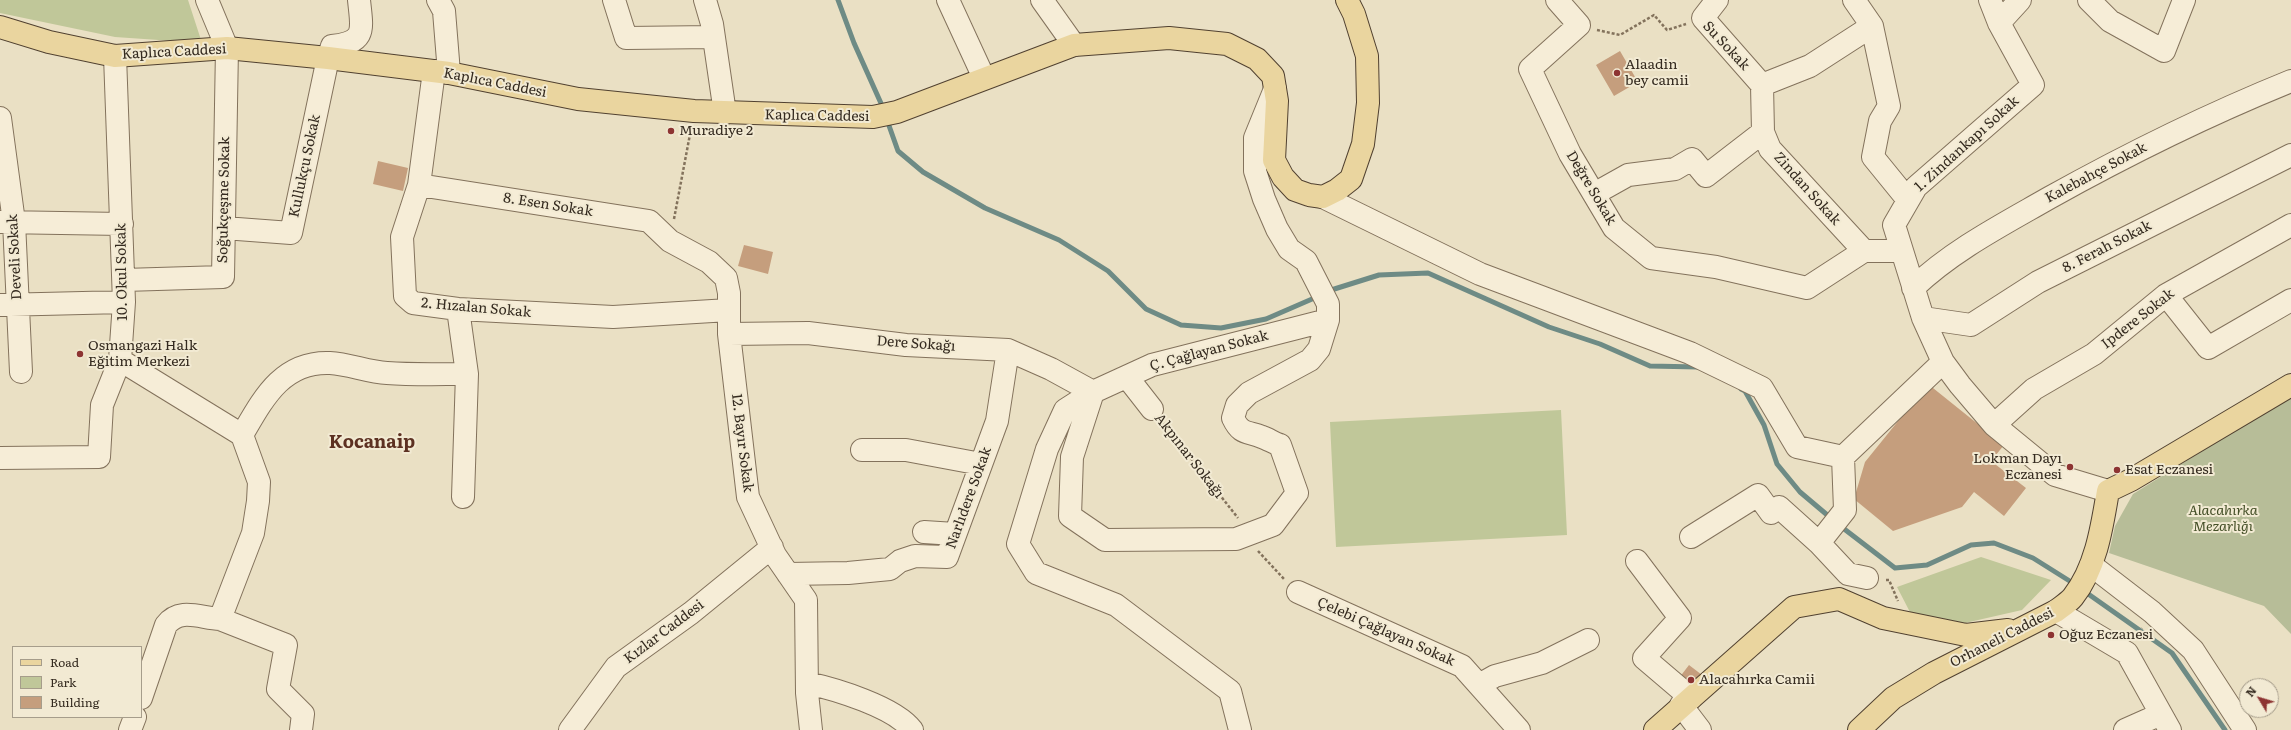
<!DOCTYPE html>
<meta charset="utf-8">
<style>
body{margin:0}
#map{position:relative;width:2291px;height:730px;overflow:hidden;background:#eae0c4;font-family:Literata,serif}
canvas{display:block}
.legend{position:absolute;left:12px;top:646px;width:130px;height:72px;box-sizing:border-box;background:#f2ead3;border:1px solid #a69d8b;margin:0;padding:5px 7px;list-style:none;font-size:12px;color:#342a1f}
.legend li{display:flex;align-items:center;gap:8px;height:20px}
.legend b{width:20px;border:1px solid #a69d8b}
.north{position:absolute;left:2239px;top:678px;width:40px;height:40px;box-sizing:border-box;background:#f2ead3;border:1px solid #a69d8b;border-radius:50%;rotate:308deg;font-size:11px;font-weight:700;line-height:16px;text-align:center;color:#342a1f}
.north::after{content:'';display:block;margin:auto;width:14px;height:18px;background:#8d3432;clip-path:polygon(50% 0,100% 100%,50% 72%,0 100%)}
</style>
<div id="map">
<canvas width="2291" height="730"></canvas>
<ul class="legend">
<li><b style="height:5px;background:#ead59f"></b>Road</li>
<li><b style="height:11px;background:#c0c799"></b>Park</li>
<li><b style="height:11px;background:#c59e7d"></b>Building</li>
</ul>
<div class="north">N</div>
</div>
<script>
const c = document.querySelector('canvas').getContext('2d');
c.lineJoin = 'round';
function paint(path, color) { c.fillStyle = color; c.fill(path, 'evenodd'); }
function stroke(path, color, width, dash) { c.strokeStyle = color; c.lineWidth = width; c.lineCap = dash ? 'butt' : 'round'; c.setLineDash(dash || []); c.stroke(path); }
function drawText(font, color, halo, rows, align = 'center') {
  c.font = font + ' Literata,serif'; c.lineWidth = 4; c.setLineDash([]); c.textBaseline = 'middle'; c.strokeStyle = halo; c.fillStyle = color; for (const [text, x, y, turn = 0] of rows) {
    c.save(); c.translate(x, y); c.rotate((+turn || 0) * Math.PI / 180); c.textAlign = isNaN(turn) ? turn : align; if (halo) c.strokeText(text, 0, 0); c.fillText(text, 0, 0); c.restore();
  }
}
paint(new Path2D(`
 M0 0H188L202 43 115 37 0 13Z
 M1561 410 1567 535 1336 547 1330 422Z
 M1981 557 2051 580 2022 610 1965 623 1912 616 1897 587Z`), '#c0c799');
paint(new Path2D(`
 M2291 396V634L2264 606 2109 553 2115 526 2133 494Z`), '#b7bd98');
stroke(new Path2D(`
 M838 0 854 43 884 110
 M887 120 898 151 923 172 985 208 1059 240 1108 271 1146 309 1181 325 1221 328 1266 319 1319 296
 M1328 291 1379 275 1428 273 1549 327 1600 344 1650 366 1698 367
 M1741 389 1745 391 1764 425 1777 464 1800 492 1832 519
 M1839 525 1895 568 1927 565 1971 545 1994 543 2033 558 2076 585
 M2084 591 2172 653 2225 730`), '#6e8b85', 5);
paint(new Path2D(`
 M1620 51 1638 82 1614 96 1596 65Z
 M378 161 408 168 403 191 373 184Z
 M744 245 773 252 768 274 738 266Z
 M1928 384 2004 445 1991 461 2026 488 2004 516 1974 492 1962 507 1893 531 1854 499 1865 462Z
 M1689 665 1706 678 1693 695 1676 682Z`), '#c59e7d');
const minor = new Path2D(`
 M438 0 444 11 449 73
 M614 0 626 38 713 37
 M705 0 712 24 725 113
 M948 0 984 78
 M1042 0 1074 45
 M1557 0 1579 25 1530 69 1570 154 1614 228 1651 258 1716 267 1807 288 1864 251
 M1717 0 1703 18 1762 85
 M1854 0 1872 26 1889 106 1880 121 1873 157 1908 200
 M1990 0 1999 23 2033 85 1916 187 1894 225 1923 318 1943 362 1960 385 1994 425 2055 475 2108 491
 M2089 0 2110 21 2164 51 2184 0
 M1999 23 2020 0
 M434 71 419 185 402 237 405 296 413 303 458 309 613 317 729 310
 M1762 85 1763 132 1770 149 1864 251H1901
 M1762 85 1810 66 1872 26
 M0 118 14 222 21 372
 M419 185 649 221 670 241 709 262 726 278 729 293V334L748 497 775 555 806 600 807 693 811 730
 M1594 194 1628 175 1675 169 1692 159 1706 176 1763 132
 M1323 197 1480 274 1690 353 1762 388 1797 447 1843 457
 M0 222 122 224
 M224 228 291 233 328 58 332 46C367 42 362 30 359 0
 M124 280 223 277 227 48 207 0
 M1913 288C1953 250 2002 225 2049 198 2128 154 2207 115 2291 81
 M2166 295 2208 348 2291 300
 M0 305 124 302
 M1923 318 1971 325 2038 282 2291 155
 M729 334 808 333 906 345 1008 350 1051 369 1093 392
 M120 360 242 435
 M1127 377 1152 409
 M1093 392 1072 457 1070 516 1105 540 1236 539 1273 525 1297 493 1280 445C1274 443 1268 439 1262 437 1247 431 1241 435 1233 418L1237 405 1249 393 1310 360 1319 349 1328 320V304L1306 261 1289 249 1277 229 1264 199 1255 171V138L1275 89
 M1994 425 2034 389 2094 354 2166 295 2291 225
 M862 450H906L981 464
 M0 458 99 457 102 405 120 360 124 302 115 56
 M463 497 467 374
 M924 532 955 534
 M1691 537 1758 495 1771 513 1779 507 1819 543 1848 574 1867 578
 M1819 543 1845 510 1843 457 1943 362
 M1637 561 1680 618 1644 658 1691 698
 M2091 565 2152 612 2193 650 2245 730
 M788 574 848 573 890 569 900 561 915 556 947 557 997 421 1008 350
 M1298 592 1462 666 1519 730
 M2056 611 2127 653 2170 730
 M220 619 286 645 278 689 303 714 301 730
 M807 683C835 689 895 707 912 730
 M1479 685 1495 676 1542 663 1588 640
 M141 698 166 625C180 607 200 618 220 619L253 533 258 501 259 482 242 435C263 399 282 361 330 363 349 364 368 372 387 373 413 375 440 374 467 374L458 309
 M1681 705 1700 730
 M130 730 135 717
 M570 730 616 667 691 613 772 547
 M1240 730 1230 691 1116 605 1036 573 1018 544 1047 449 1065 410 1093 392 1152 365 1328 320
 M2125 730 2161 714`);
const major = new Path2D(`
 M0 27 49 42 115 56 227 48 328 58 449 73 578 99 694 111 873 117 897 112 1074 45 1169 38 1227 44 1257 59 1273 76 1277 101 1274 160 1283 177 1295 190 1309 195 1323 197 1337 190 1351 179 1363 144 1368 103 1367 56 1354 14 1347 0
 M1655 730 1794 607 1839 599 1883 618 1966 635 2008 630
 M1859 730 1893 698 1934 673 2056 611C2061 607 2068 603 2073 597 2096 568 2102 527 2108 491L2131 480 2291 385`);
stroke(minor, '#83725c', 24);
stroke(major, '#514130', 24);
stroke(new Path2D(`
 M1597 30 1620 35 1654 15 1667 30 1686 24
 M674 219 691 129
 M1163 423 1238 518
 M1258 551 1284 579
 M1886 580H1889L1898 601
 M2137 637 2142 628`), '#83725c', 2.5, [3, 2]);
stroke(minor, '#f6edd7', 22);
stroke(major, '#ead59f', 22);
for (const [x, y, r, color] of [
 [1617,73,4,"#8d3432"],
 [671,131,4,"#8d3432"],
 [80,354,4,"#8d3432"],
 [2070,467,4,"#8d3432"],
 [2117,470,4,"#8d3432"],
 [2051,635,4,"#8d3432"],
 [1691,680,4,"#8d3432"]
]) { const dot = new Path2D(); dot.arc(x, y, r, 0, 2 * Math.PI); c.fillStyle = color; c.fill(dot); stroke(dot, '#f2ead3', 1.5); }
drawText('14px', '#342a1f', '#f2ead3', [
 ["Su Sokak",1726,46,47],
 ["Kaplıca Caddesi",174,52,-3],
 ["Kaplıca Caddesi",495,83,11],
 ["Kaplıca Caddesi",817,116,1],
 ["1. Zindankapı Sokak",1967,144,-42],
 ["Kullukçu Sokak",305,166,-78],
 ["Kalebahçe Sokak",2096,173,-28],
 ["Değre Sokak",1591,188,59],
 ["Zindan Sokak",1807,189,48],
 ["Soğukçeşme Sokak",224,200,-89],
 ["8. Esen Sokak",548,205,9],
 ["8. Ferah Sokak",2107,247,-27],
 ["Develi Sokak",15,257,-93],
 ["10. Okul Sokak",122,272,-91],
 ["2. Hızalan Sokak",476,308,5],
 ["Ipdere Sokak",2138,319,-38],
 ["Dere Sokağı",916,344,4],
 ["Ç. Çağlayan Sokak",1209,351,-15],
 ["12. Bayır Sokak",742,443,83],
 ["Akpınar Sokağı",1189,456,52],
 ["Narlıdere Sokak",969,498,-70],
 ["Kızlar Caddesi",664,632,-37],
 ["Çelebi Çağlayan Sokak",1386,632,24],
 ["Orhaneli Caddesi",2002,638,-27]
]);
drawText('14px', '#342a1f', '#f2ead3', [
 ["Alaadin",1625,65],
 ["bey camii",1625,81],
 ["Muradiye 2",679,131],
 ["Osmangazi Halk",88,346],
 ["Eğitim Merkezi",88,362],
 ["Lokman Dayı",2062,459,"right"],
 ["Eczanesi",2062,475,"right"],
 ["Esat Eczanesi",2125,470],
 ["Oğuz Eczanesi",2059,635],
 ["Alacahırka Camii",1699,680]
], 'left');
drawText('italic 14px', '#444f27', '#f2ead3', [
 ["Alacahırka",2223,511],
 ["Mezarlığı",2223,527]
]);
drawText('bold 18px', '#5d3122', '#f2ead3', [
 ["Kocanaip",372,443]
]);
</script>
